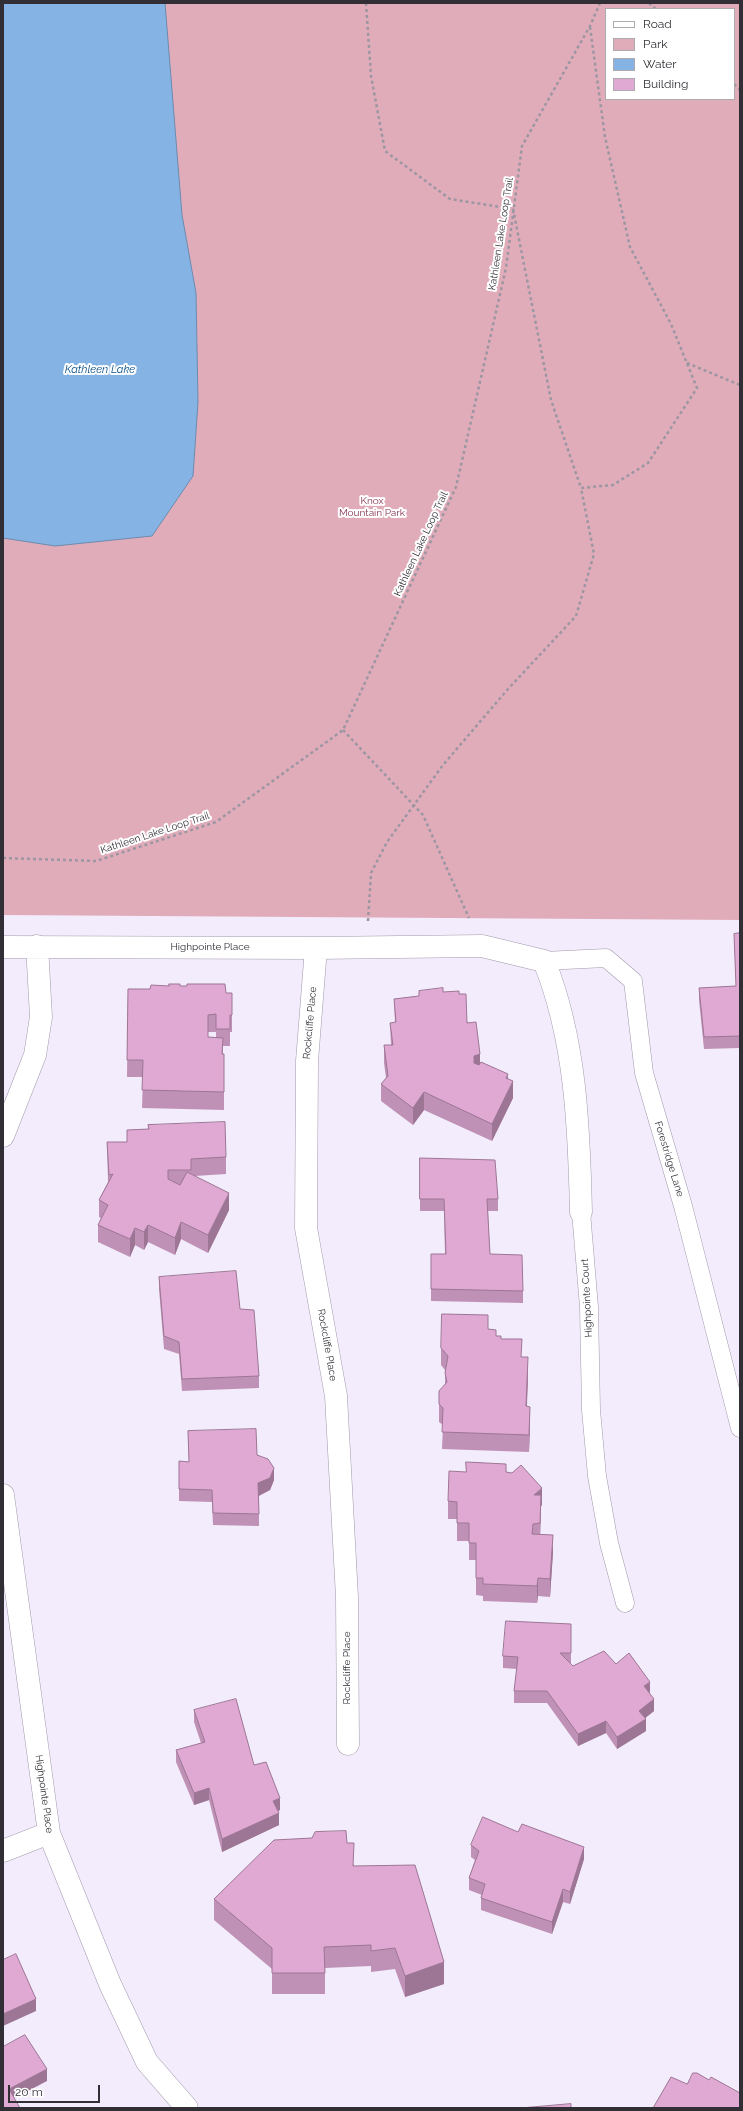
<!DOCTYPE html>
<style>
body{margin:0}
#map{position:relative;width:743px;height:2111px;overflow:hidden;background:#f3ecfc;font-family:Raleway,sans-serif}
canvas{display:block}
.frame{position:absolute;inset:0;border:4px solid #312e35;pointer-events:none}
.legend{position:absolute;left:605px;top:8px;width:130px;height:92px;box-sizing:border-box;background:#fff;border:1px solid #adabae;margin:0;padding:5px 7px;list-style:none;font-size:12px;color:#312e35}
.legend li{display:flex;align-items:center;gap:8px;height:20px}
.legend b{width:20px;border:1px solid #adabae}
.scale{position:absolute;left:8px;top:2085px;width:92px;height:18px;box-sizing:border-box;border:2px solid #312e35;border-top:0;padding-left:5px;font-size:12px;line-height:14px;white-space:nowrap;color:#312e35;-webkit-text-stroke:3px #fff;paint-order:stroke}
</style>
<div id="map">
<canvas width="743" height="2111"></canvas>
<div class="frame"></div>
<ul class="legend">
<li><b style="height:5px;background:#fff"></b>Road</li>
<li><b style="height:11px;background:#e1acba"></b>Park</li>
<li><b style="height:11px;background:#85b3e3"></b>Water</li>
<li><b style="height:11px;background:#dfa9d4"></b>Building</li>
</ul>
<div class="scale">20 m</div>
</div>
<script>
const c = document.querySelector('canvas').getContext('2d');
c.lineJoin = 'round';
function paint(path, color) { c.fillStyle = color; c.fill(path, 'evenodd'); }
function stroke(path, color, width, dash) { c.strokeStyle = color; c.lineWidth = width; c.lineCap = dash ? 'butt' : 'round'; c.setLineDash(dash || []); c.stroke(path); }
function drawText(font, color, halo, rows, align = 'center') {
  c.font = font + ' Raleway,sans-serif'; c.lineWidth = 4; c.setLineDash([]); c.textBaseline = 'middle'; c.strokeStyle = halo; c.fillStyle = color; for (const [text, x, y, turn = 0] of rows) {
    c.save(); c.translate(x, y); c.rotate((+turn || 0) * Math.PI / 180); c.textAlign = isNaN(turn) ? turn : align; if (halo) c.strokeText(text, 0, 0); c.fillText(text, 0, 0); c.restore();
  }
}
paint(new Path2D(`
 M3 3H740V920L3 915ZM606 9H734V99H606Z`), '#e1acba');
const water = new Path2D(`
 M3 3H165L182 215 196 293 198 402 193 476 152 536 55 546 3 538Z`);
paint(water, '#85b3e3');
stroke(water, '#6c8baf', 1);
const lane = new Path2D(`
 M544 961 606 958 633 981 644 1073 683 1206 740 1428
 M581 1212 589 1307 591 1410 597 1476 609 1543 625 1603`);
const street = new Path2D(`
 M3 947 316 948 482 946 544 961C576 1040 579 1128 581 1212
 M316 948 307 1061 306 1228 336 1396 347 1597 348 1744
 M3 1136 35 1055 41 1017 37 946
 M3 1495 49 1833 110 1984 147 2062 187 2108
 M3 1851 49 1833`);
stroke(lane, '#a199ac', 19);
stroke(street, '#a199ac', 23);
stroke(new Path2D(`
 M366 3 371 76 385 151 450 199 513 209 551 400 581 488 613 485 648 463 697 388 671 324 630 247 605 137 590 27
 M649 3 656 9
 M734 84 740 90
 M687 363 740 385
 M343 730 423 815 469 918
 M3 858 96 861 216 822 343 730 456 487 506 268 522 146 590 26 600 3
 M368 921 371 873 387 842 443 765 508 689 576 616 594 554 581 488`), '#9c96a2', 2.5, [3, 3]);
stroke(lane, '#fff', 18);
stroke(street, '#fff', 22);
paint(new Path2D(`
 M740 933V1048L704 1049 699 1000V988L736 986 734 934Z
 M169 986H187L226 993H232V1032H230V1046H223V1054H224V1110L142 1108 143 1077H127L128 989H150ZM208 1032H216V1037H208Z
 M419 991 443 992 459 994 480 1064 508 1078 513 1098 492 1141 424 1110 413 1125 381 1101V1084L386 1078 384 1063V1045H391L390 1023H395L394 999 419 996Z
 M148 1125 226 1157V1174L195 1176 229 1210 208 1253 181 1239 175 1255 148 1242 144 1250 135 1245 130 1257 98 1242V1225L101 1218 99 1217V1200L108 1182 107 1142H127V1130L148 1129Z
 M420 1158 498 1199V1211H488L490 1254 523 1291V1303L431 1301V1254H445L444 1211H420Z
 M159 1277 240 1309 259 1376V1388L182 1391 179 1354 164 1349 159 1289Z
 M488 1329 496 1336 501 1339 522 1357 528 1375 527 1406 530 1424 529 1452 442 1449 443 1425 439 1422V1404L445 1384V1370L441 1365V1348Z
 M188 1431 257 1455 274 1480 270 1490 259 1496V1526L213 1525 212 1502 179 1501V1461L189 1462Z
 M466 1472H506L542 1505 541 1506 540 1534 553 1552 550 1597 538 1596 537 1603 483 1601V1596L476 1595V1560H469V1541H457V1519H448V1501Z
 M571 1624V1664L573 1666 616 1664 650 1694 654 1711 645 1718 646 1731 617 1749 606 1733 578 1746 547 1703H514V1691L517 1669 503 1668V1656Z
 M194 1710 254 1765 280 1810 278 1811 279 1825 222 1852 209 1800 194 1805 176 1762V1750L201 1743 194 1722Z
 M347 1843 354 1866 444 1984 405 1997 395 1969 371 1972V1966L325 1968V1994H272V1969L214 1920V1899Z
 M471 1845 584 1859 570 1904 563 1902 552 1934 481 1910V1898L482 1895 469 1890V1878L475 1860 471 1857Z`), '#c091b6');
paint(new Path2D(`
 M480 1054V1071L474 1073V1056Z
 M508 1074V1090L513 1081V1098L492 1141V1124Z
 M424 1092V1110L413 1125V1108Z
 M229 1193V1210L208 1253V1235Z
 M181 1222V1239L175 1255V1238Z
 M148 1225V1242L144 1250V1232Z
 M135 1228V1245L130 1257V1239Z
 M528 1357V1375L526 1424V1406Z
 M530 1407V1424L529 1452V1435Z
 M274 1468V1480L270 1490 258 1496V1483Z
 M542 1488V1505L541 1506 540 1541V1523L534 1495Z
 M553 1535V1552L550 1597V1579Z
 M538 1578V1596L537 1603V1586Z
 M650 1682V1694L644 1686Z
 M654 1699V1711L639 1723V1711Z
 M646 1719V1731L617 1749V1737Z
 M606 1721V1733L578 1746V1734Z
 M209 1788V1800L194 1805V1793Z
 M280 1798V1810L273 1813V1801Z
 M279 1813V1825L222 1852V1839Z
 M584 1847V1859L570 1904V1892Z
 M563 1889V1902L552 1934V1922Z
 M444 1962V1984L405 1997V1976Z
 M36 1999V2011L3 2026V2014Z
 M47 2069V2081L9 2101V2089Z`), '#9c7694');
const building = new Path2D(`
 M740 933V1036L704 1037 699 988 736 986 734 934Z
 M169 984H180V986H187V984H225L226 993H232V1015H230V1029H216V1014L208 1015V1037L223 1038 222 1054H224V1092L142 1090 143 1060H127L128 989H150L151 985 169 986Z
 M443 988V992L459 991V994H466L467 1023 476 1022 480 1054 474 1056V1063L479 1065 481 1062 508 1074 506 1078 513 1081 492 1124 424 1092 413 1108 381 1084 388 1076 384 1045H393L390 1023 396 1022 394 999 419 996V991Z
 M225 1122 226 1157 191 1159V1170H168V1179L180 1185 187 1172 229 1193 208 1235 181 1222 175 1238 148 1225 144 1232 135 1228 130 1239 98 1225 108 1205 99 1200 113 1174 109 1175 107 1142H127V1130L149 1129 148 1125Z
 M420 1158 495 1160 498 1199H487L490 1254 522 1255 523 1291 431 1289V1254H446L444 1199H420Z
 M236 1271 240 1309 254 1310 259 1376 182 1379 179 1342 164 1336 159 1277Z
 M442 1314 488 1315V1329L496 1330V1336H501V1339H522L521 1357H528L526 1406 530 1407 529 1435 442 1432 443 1408 439 1404V1391L447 1382 445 1373 448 1356 441 1348Z
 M256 1429 257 1455 268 1459 274 1468 270 1478 258 1483 259 1514 213 1513 212 1490 179 1489V1461L189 1462 188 1431Z
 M466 1462 506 1464V1472L512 1473 521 1465 542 1488 534 1495H541L540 1523 533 1524 532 1534 553 1535 550 1579 538 1578 537 1586 483 1584V1578H476V1543H469V1523H457V1502L448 1501 449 1471 466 1472Z
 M506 1621 571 1624V1653H560L573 1666 604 1651 616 1664 629 1653 650 1682 644 1686 654 1699 639 1711 646 1719 617 1737 606 1721 578 1734 547 1691H514L518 1657 503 1656Z
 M236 1699 254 1765 266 1762 280 1798 273 1801 279 1813 222 1839 209 1788 194 1793 176 1750 205 1742 194 1710Z
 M483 1817 518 1832 522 1824 584 1847 570 1892 563 1889 552 1922 481 1898 485 1884 469 1878 479 1851 471 1845Z
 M346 1831 347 1843H354L353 1866 415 1865 444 1962 405 1976 395 1948 371 1951V1945L324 1947 325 1973H272V1948L214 1899 274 1840 312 1838 315 1832Z
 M16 1954 36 1999 3 2014V1960Z
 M25 2035 47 2069 9 2089 20 2108H3V2047Z
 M693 2073H697L709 2080 711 2077 740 2093V2108H653L671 2077 687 2084Z
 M571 2104V2108H521Z`);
paint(building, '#dfa9d4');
stroke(building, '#9c7694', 1);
drawText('10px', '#312e35', '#fff', [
 ["Kathleen Lake Loop Trail",501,234,-81],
 ["Kathleen Lake Loop Trail",421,544,-65],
 ["Kathleen Lake Loop Trail",155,833,-18],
 ["Highpointe Place",210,947],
 ["Rockcliffe Place",310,1023,-85],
 ["Forestridge Lane",669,1159,73],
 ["Highpointe Court",587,1298,-93],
 ["Rockcliffe Place",327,1345,80],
 ["Rockcliffe Place",347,1668,-90],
 ["Highpointe Place",44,1794,82]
]);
drawText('10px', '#853350', '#fff', [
 ["Knox",372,501],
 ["Mountain Park",372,513]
]);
drawText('italic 11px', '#064e88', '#fff', [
 ["Kathleen Lake",100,370]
]);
</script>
